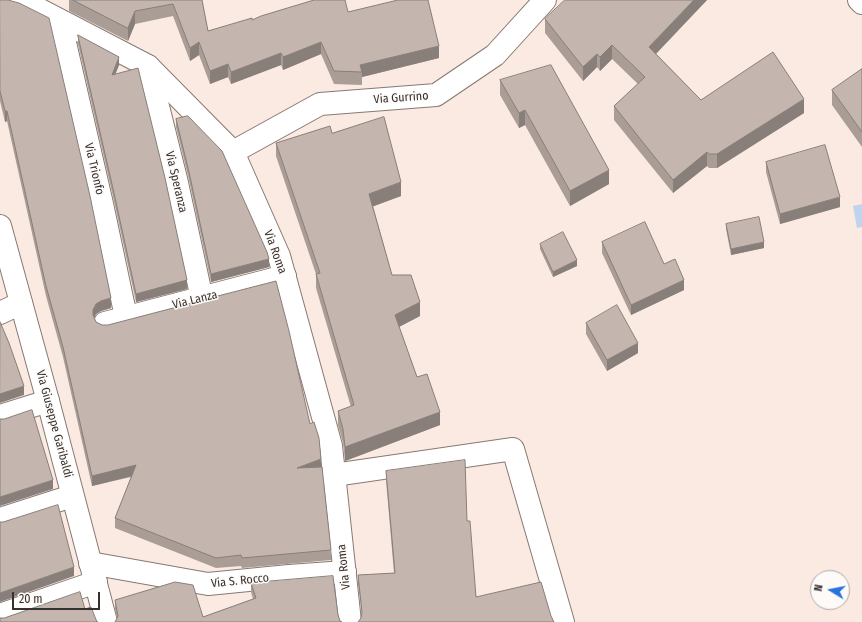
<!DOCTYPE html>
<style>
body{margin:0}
#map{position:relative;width:862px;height:622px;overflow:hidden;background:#faeae2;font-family:"Fira Sans Condensed",sans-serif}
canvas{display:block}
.north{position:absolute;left:810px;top:570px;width:40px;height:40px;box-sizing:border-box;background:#fdfaf8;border:1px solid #aeaaa7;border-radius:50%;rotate:280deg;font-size:11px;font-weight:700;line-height:16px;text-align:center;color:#37312e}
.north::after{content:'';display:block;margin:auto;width:14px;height:18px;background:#2873df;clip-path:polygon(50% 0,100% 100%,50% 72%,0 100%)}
.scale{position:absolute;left:12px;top:592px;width:88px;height:18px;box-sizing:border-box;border:2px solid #37312e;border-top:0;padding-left:5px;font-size:12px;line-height:14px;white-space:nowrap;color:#37312e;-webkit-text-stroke:3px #fdfaf8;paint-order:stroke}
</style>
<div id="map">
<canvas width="862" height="622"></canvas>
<div class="north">N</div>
<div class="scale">20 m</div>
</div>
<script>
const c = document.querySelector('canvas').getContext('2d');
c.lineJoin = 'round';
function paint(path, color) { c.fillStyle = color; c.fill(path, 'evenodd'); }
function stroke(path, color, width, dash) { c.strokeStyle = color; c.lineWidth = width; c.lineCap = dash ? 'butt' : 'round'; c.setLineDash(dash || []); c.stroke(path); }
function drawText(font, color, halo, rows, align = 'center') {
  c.font = font + ' "Fira Sans Condensed",sans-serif'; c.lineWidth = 3; c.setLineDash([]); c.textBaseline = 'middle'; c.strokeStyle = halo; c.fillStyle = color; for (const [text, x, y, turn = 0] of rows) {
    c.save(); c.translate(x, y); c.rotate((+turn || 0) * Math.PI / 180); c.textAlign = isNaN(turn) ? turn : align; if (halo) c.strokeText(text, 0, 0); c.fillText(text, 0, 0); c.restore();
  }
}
paint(new Path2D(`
 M862 204V227L857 228 853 206Z`), '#c0d3f0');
const street = new Path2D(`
 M859 0 862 3
 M60 21 102 204 126 317
 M148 66 177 183 202 299
 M233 152 320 104 436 95 495 55 545 0
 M0 313 21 303
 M105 323 285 276
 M0 416 48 401
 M334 475 513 449 563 622
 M0 519 72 496
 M90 563 208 584 289 576 345 572
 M0 615 96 582`);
const secondary = new Path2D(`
 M14 0 23 1 148 66 233 152 279 256 331 446 350 622
 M0 226 48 401 106 622`);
stroke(street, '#877972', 24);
stroke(secondary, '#877972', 24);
stroke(street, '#fff', 22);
stroke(secondary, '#fff', 22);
paint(new Path2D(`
 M0 0 111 308 101 311 96 314 94 318 96 322 310 424 321 467 331 550V560L242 568 241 566 216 568 115 528V518L131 477 92 486 63 357 46 296 7 121 5 122 0 101Z
 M69 0H202L208 31 252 20 348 12 439 58 362 77V85L334 84 321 54 283 70 281 65 231 84 228 77 210 84 199 55 190 61 173 16 135 24 128 41 69 11Z
 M707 0 656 54 701 100 804 113 717 168H709L707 166 673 193 614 120V106L638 84 612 59 600 71 597 67 583 81 545 33V19Z
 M78 35 119 65 115 74 187 289 136 302 114 201 78 44Z
 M862 69V147L832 105V90Z
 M500 80 609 184 570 206 525 125 519 128 500 95Z
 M176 119 269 267 211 282 189 180 176 127Z
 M332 133 401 196 373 206 392 275 420 316 399 327 417 377 440 425 345 461 343 443 338 425V411L351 407 316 288V274L276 156V143Z
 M766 162 840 207 780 224 766 172Z
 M726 224 764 248 731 255 726 229Z
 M602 242 664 264 684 290 631 315 602 253Z
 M540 244 577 266 553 277 540 249Z
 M586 323 638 353 607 371 586 334Z
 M386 471 467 521 476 597 551 616 361 618 362 615 358 584V575L394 573 386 480Z
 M251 583 338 615 340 621 117 618 115 609V600L203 617 253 599 251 592Z`), '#a99d96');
paint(new Path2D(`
 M694 0H707L649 61V47Z
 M135 11V24L128 41V28Z
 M199 42V55L190 61V48Z
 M321 42V54L283 70V57Z
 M612 45V59L600 71V57Z
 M439 46V58L362 77V72L360 65Z
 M281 53V65L231 84V72Z
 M597 54V67L583 81V67Z
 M119 57V65L112 83V75Z
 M228 64V77L210 84V71Z
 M804 99V113L717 168V154Z
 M525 110V125L519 128V113Z
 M5 111H7V121L5 122Z
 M707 152V166L673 193V180Z
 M609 170V184L570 206V191Z
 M401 182V196L369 208V194Z
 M840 197V207L780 224V214Z
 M764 242V248L731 255V249Z
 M269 259V267L211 282V274Z
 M577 260V266L553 277V272Z
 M187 280V289L136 302V294Z
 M684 280V290L631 315V305Z
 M111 298V308L101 311 96 314 93 320V310L96 304 101 301Z
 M420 302V316L395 329V315Z
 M638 343V353L607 371V360Z
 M24 386V395L0 403V394Z
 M440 412V425L345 461V447Z
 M321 459V470L297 468Z
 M136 465V475L92 486V476Z
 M53 480V489L0 506V497Z
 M74 567V576L0 602V593Z`), '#897f7a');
const building = new Path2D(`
 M0 0H8L19 3 49 18 90 196 111 298 101 301 96 304 93 310V315L96 322 102 325H108L200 301H205L210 298 276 281 289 331 310 424 314 422 319 438 321 459 297 468 322 467 331 550 242 558 241 555 216 558 115 518 136 465 92 476 63 347 46 286 7 111H5L0 91Z
 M73 0H202L208 31 252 18V20L261 16 314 0H345L348 12 398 0H428L439 46 360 65 362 72 334 71 321 42 283 57 281 53 231 72 228 64 210 71 199 42 190 48 173 4 135 11 128 28Z
 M565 0H694L649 47 701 100 773 52 804 99 717 154H709L707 152 673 180 614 106 645 77 612 45 600 57 597 54 583 67 545 19Z
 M78 35 119 57 112 75 138 68 165 178 187 280 136 294 114 193Z
 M551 65 609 170 570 191 525 110 519 113 500 80Z
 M862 69V132L832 90Z
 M188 116 222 151 267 252 269 259 211 274 189 172 176 119Z
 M384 117 401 182 369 194 392 275H411L420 302 395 315 417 377 427 374 440 412 345 447 343 429 338 411 354 405 316 274 320 273 276 143 330 126 332 133Z
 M825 145 840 197 780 214 766 162Z
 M759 217 764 242 731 249 726 224Z
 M645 222 664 264 675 259 684 280 631 305 602 242Z
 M563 232 577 260 553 272 540 244Z
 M617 305 638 343 607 360 586 323Z
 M0 322 9 343 24 386 0 394Z
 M32 410 53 480 0 497V419H4Z
 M465 460 467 521H470L476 597 541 582 551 616 554 622H358L361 618 362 612 358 575 395 573 386 471Z
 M58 505 74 567 0 593V522H3Z
 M333 576 338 615 340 621 342 622H115L118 616 115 600 175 582 193 585 203 617 256 598 251 583Z
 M80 592 85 609 91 607 97 622H98H0V618H4Z`);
paint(building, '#c4b6ae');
stroke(building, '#897f7a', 1);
drawText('12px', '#37312e', '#fdfaf8', [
 ["Via Gurrino",401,98,-4],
 ["Via Trionfo",94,169,77],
 ["Via Speranza",176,182,77],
 ["Via Roma",275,252,70],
 ["Via Lanza",195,300,-14],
 ["Via Giuseppe Garibaldi",54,424,75],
 ["Via Roma",344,567,-96],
 ["Via S. Rocco",240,581,-6]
]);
</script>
